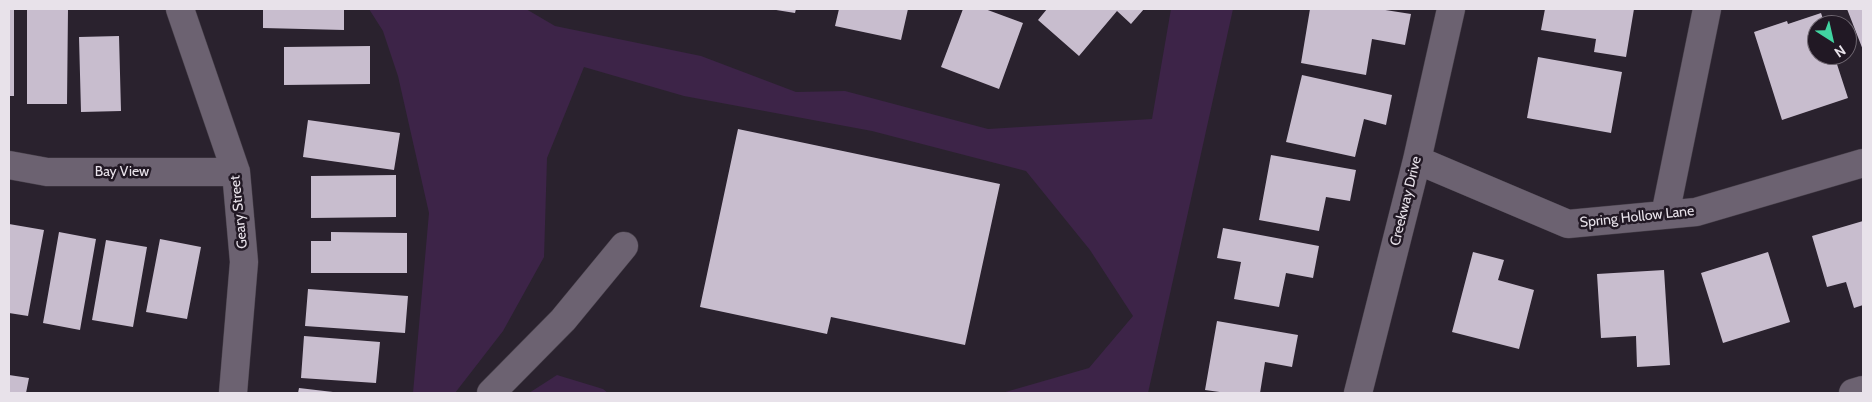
<!DOCTYPE html>
<style>
body{margin:0}
#map{position:relative;width:1872px;height:402px;overflow:hidden;background:#2a222e;font-family:Cabin,sans-serif}
canvas{display:block}
.frame{position:absolute;inset:0;border:10px solid #e8e2ea;pointer-events:none}
.north{position:absolute;left:1807px;top:15px;width:50px;height:50px;box-sizing:border-box;background:#211824;border:1px solid #716973;border-radius:50%;rotate:145deg;font-size:14px;font-weight:700;line-height:20px;text-align:center;color:#e8e2ea}
.north::after{content:'';display:block;margin:auto;width:18px;height:22px;background:#41d4a1;clip-path:polygon(50% 0,100% 100%,50% 72%,0 100%)}
</style>
<div id="map">
<canvas width="1872" height="402"></canvas>
<div class="frame"></div>
<div class="north">N</div>
</div>
<script>
const c = document.querySelector('canvas').getContext('2d');
c.lineJoin = 'round';
function paint(path, color) { c.fillStyle = color; c.fill(path, 'evenodd'); }
function stroke(path, color, width, dash) { c.strokeStyle = color; c.lineWidth = width; c.lineCap = dash ? 'butt' : 'round'; c.setLineDash(dash || []); c.stroke(path); }
function drawText(font, color, halo, rows, align = 'center') {
  c.font = font + ' Cabin,sans-serif'; c.lineWidth = 5; c.setLineDash([]); c.textBaseline = 'middle'; c.strokeStyle = halo; c.fillStyle = color; for (const [text, x, y, turn = 0] of rows) {
    c.save(); c.translate(x, y); c.rotate((+turn || 0) * Math.PI / 180); c.textAlign = isNaN(turn) ? turn : align; if (halo) c.strokeText(text, 0, 0); c.fillText(text, 0, 0); c.restore();
  }
}
paint(new Path2D(`
 M369 9H526L555 26 701 56 796 92 845 91 988 129 1152 119 1171 9H1233L1148 393H1002L1089 368 1133 316 1090 250 1026 171 872 131 684 96 584 67 547 158 544 257 503 331 455 393H413L429 213 398 76 383 31Z
 M557 375 603 389 608 393H529Z`), '#3d2448');
paint(new Path2D(`
 M9 9H14V96H9Z
 M27 9H68L67 104H27Z
 M263 9H344V30L263 28Z
 M770 9H796L795 13Z
 M839 9H908L901 40 835 26Z
 M963 9H985L1023 23 999 89 941 67Z
 M1047 9H1144L1131 24 1117 11 1079 56 1038 20Z
 M1310 9H1379L1411 14 1405 45 1372 39 1366 75 1301 63Z
 M1545 9H1634L1626 57 1594 52 1596 39 1541 30Z
 M1847 9H1863V50Z
 M1821 13 1825 25H1817V55H1834L1848 98 1782 120 1754 32 1787 21 1788 24Z
 M119 36 121 111 81 112 79 37Z
 M370 46V84L284 85V47Z
 M1538 57 1622 72 1611 133 1527 118Z
 M1302 75 1392 95 1386 125 1364 119 1355 157 1286 142Z
 M308 120 400 133 394 170 303 157Z
 M738 129 1000 184 965 345 831 317 827 334 700 307Z
 M1271 155 1356 170 1350 201 1326 197 1319 231 1259 220Z
 M396 175V217L311 218V176Z
 M1863 221V305L1854 308 1846 282 1827 287 1812 236Z
 M9 224 44 230 28 316 9 313Z
 M1223 228 1319 246 1313 278 1286 273 1279 307 1234 299 1241 262 1217 258Z
 M59 232 96 239 80 330 43 323Z
 M331 232 407 233V273H311V241H331Z
 M160 239 201 247 187 319 146 312Z
 M106 240 147 247 133 327 92 320Z
 M1473 252 1504 260 1498 280 1534 290 1519 349 1452 332Z
 M1768 252 1790 322 1723 343 1701 273Z
 M1664 270 1670 365 1637 367 1636 336 1601 338 1597 274Z
 M308 289 408 296 405 333 305 326Z
 M1217 321 1298 335 1292 367 1265 362 1260 393H1227L1205 390Z
 M304 336 380 342 376 383 301 378Z
 M9 375 29 378 26 393H9Z
 M299 388 333 392V393H298Z`), '#c8bdce');
const minor = new Path2D(`
 M180 9 236 172 244 262 233 393
 M1417 160 1568 224 1696 212 1863 163
 M9 165 47 172H236
 M1665 215 1707 9
 M491 393 563 320 624 246
 M1358 393 1417 160 1451 9
 M1853 393 1863 390`);
stroke(minor, '#463f49', 29);
stroke(minor, '#6c6271', 28);
drawText('14px', '#e8e2ea', '#211824', [
 ["Bay View",122,172],
 ["Creekway Drive",1406,201,-76],
 ["Geary Street",239,212,-96],
 ["Spring Hollow Lane",1637,217,-6]
]);
</script>
